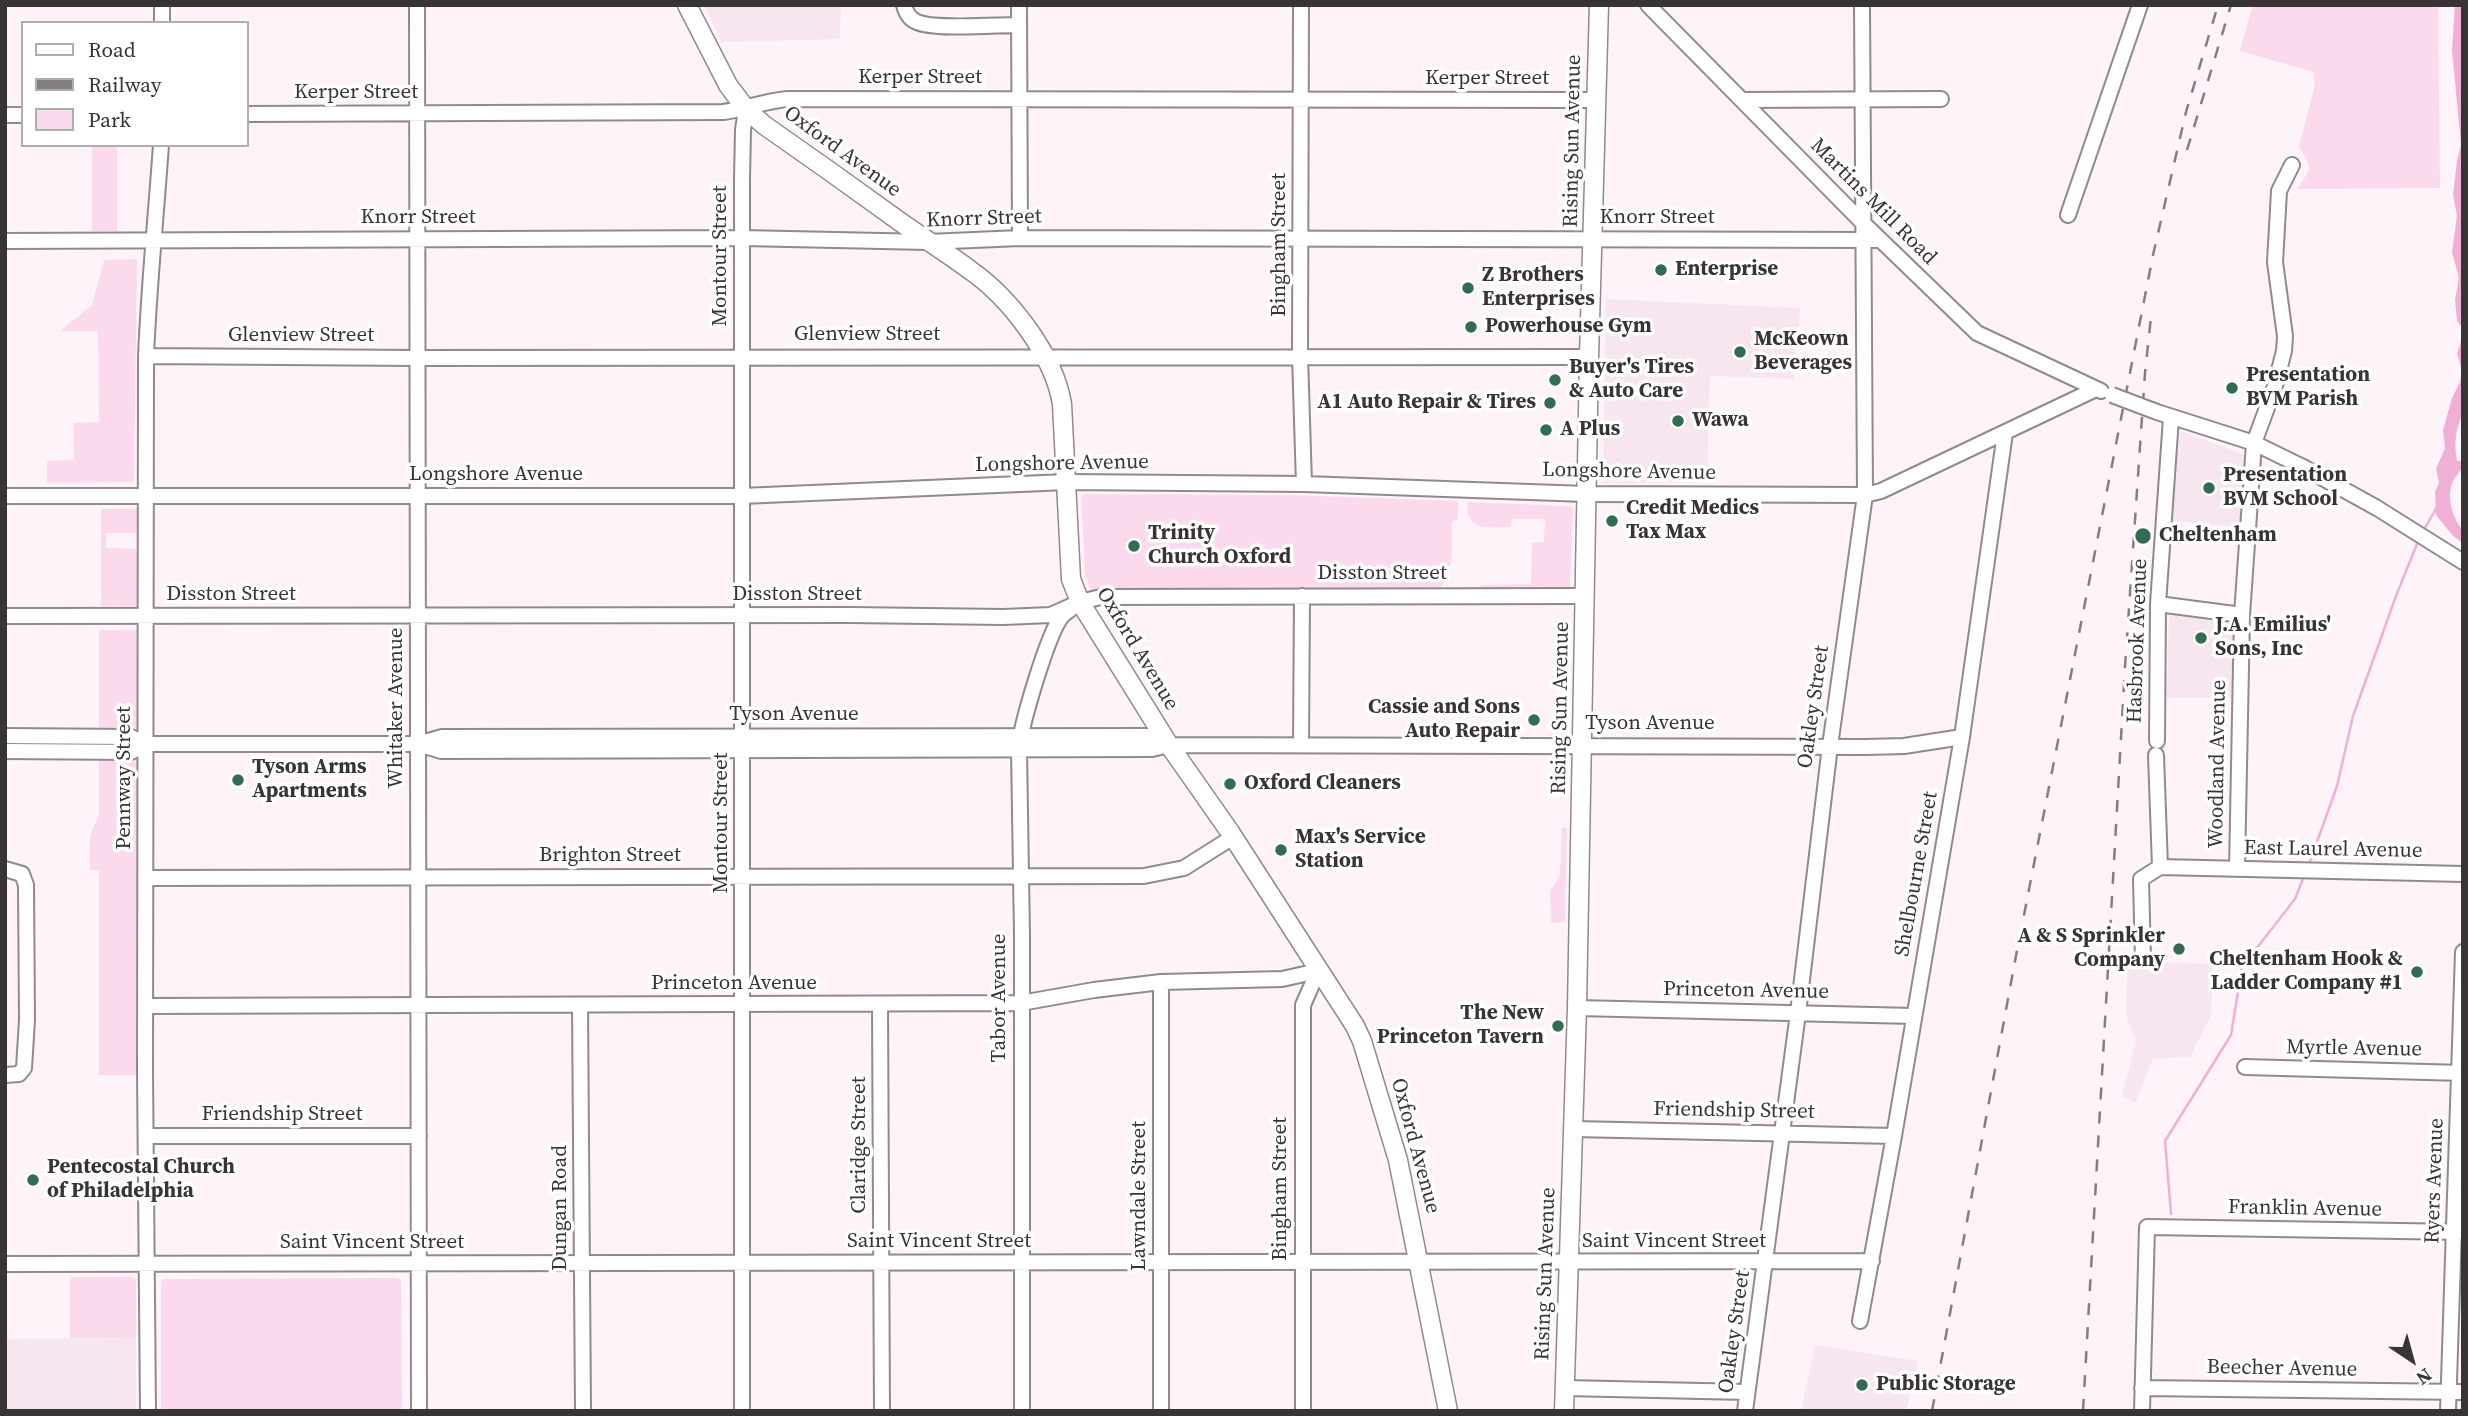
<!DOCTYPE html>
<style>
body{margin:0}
#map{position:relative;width:2468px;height:1416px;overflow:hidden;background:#fdf3f8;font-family:"Source Serif 4",serif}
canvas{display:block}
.frame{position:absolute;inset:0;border:7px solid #383436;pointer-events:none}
.legend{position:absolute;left:21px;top:21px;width:228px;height:126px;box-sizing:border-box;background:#fff;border:2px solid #afaeaf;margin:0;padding:9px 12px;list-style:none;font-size:21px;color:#383436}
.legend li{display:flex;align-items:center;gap:14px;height:35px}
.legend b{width:35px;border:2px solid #afaeaf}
.north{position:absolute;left:2377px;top:1325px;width:70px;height:70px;-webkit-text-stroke:5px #fff;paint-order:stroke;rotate:144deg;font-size:19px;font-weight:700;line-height:28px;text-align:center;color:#383436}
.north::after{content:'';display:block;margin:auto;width:24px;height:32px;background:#383436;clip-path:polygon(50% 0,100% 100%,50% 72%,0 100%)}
</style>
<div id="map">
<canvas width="2468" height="1416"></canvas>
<div class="frame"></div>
<ul class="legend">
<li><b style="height:9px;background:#fff"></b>Road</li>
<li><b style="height:9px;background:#857e81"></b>Railway</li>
<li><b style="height:19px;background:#fcdaed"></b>Park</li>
</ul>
<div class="north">N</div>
</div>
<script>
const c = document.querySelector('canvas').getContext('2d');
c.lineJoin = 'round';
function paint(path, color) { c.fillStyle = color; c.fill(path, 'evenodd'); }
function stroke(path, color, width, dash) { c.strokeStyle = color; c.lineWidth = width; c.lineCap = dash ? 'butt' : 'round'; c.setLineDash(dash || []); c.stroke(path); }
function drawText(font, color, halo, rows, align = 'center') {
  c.font = font + ' "Source Serif 4",serif'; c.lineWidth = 7; c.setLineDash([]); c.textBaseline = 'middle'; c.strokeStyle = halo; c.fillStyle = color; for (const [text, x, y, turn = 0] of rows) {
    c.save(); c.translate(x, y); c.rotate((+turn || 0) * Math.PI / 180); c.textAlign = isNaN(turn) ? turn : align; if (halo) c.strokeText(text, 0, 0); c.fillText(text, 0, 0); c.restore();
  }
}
paint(new Path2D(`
 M704 5H841L840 39 722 42Z
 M1606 299 1800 308 1794 379 1710 376 1707 482 1603 483Z
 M2180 431 2246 455 2240 527 2172 521Z
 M2169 614 2233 623 2232 698H2167Z
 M2128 961 2213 964 2211 1015 2190 1057 2153 1059 2135 1103 2122 1096 2136 1042 2126 1015Z
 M136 1338V1411H5V1339Z
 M1815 1345 1918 1361 1906 1411H1801Z`), '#f7e6ef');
paint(new Path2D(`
 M2253 5H2438L2440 188 2297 189C2309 171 2315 168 2299 147L2315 85 2313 72 2240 51Z
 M92 145H117V231H92Z
 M137 259 134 482 47 483V461L74 460V423L99 422 98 331H60L92 305 104 260Z
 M1084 494 1291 495 1458 501V519L1452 522C1451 542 1456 579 1436 591L1091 592 1085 573 1081 497Z
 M1467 502 1569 506 1573 508 1570 592H1480L1481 585 1531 584 1532 542H1544L1545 519H1512L1511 527C1487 527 1467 533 1467 502Z
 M101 509H137V533H106V548L137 549V606H101Z
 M99 630H139L138 725 134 729H99Z
 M99 760H132L138 763 139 1075H99V870H90V836L99 815Z
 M1562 827 1567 828 1565 922 1551 923 1550 891 1560 876Z
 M70 1277H132L136 1279V1338H70Z
 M398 1278 401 1281 402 1411H161V1282L164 1279Z`), '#fcdaed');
paint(new Path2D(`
 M2455 5H2463V414C2455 429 2454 445 2457 461H2463C2463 471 2458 472 2453 481 2446 495 2452 519 2463 530V543L2453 536 2436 515 2435 492 2439 483 2436 469 2445 448 2443 430 2452 398 2460 382 2462 371 2457 354 2462 338V327L2457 321 2455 300 2459 278 2452 252 2457 216 2453 195 2457 161 2461 145 2452 50Z`), '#f0b0d5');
stroke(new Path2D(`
 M2424 530 2438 505
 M2308 867 2337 786 2353 716 2396 596 2419 539
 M2171 1214 2165 1141 2231 1035 2242 967 2295 899 2304 876`), '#f0b0d5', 2.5);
const minor = new Path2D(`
 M417 5 419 1411
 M904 5C906 13 909 19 917 22 934 30 996 25 1018 25
 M1019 5 1020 238
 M1301 5 1300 356 1304 484
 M1648 5 1863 223 1977 333 2101 391
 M162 23V5
 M1742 100 1941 99
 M247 114 723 112C746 109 764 101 788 99L1596 100
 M5 115H23
 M2068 215 2140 5
 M5 241 742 238 928 242 1020 238 1880 240
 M146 356 417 358 1589 357
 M2157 412 2254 443 2301 466 2377 508 2463 562
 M5 496H742L1067 482 1304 484 1586 494 1865 495 1881 491 2096 389
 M2158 604 2242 615
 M5 616 850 615 1003 617 1051 615 1080 602 1101 597 1586 596
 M5 736 131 737 147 744H418L441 751 1152 749 1169 745 1866 747 1904 746 1962 737
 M2157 741 2158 604 2171 418
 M418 744 442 737 1147 736 1169 745
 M1301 745 1302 596
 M5 751 131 752 147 744
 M2156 755 2160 867
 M5 869 22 874 26 885 27 1020 24 1068 19 1074 5 1075
 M2237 869 2242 615 2254 443 2275 386 2284 351 2285 336 2275 262 2279 191 2292 165
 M146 878 1144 876 1184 868 1233 837
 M2143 960 2141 879 2160 867 2463 874
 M1161 982V1411
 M580 1005 583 1411
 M880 1005 882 1411
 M146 1006 1021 1003 1094 990 1161 982 1282 979 1318 971
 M1577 1008 1914 1016
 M2245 1067 2463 1073
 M1574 1129 1894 1136
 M146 1136H419
 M5 1264 1872 1261
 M1860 1321 1894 1136 1962 737 2005 433
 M1565 1388 1747 1392
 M2142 1388 2463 1392
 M148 1411 145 1073 146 356C149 285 156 216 161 145
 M742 1411V179L743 130 746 109
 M1022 1411V936L1019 750C1020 727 1048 633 1062 616 1065 613 1068 611 1071 609
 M1303 1411V1005L1318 971
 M1745 1411 1798 1013 1830 746 1865 495 1862 5
 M2142 1411 2147 1227 2463 1232
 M2448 1411 2463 952`);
const major = new Path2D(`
 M687 5 728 85 746 109 764 125C810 157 855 189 899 221 923 238 947 253 970 270 1010 298 1054 355 1062 404L1071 579 1080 602 1169 745 1230 832 1355 1026 1362 1041 1398 1160 1448 1411
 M1564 1411 1577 1008 1589 357 1599 5`);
stroke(minor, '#92898e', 18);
stroke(major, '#92898e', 21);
stroke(minor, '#fff', 14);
stroke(major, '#fff', 18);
stroke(new Path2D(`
 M2187 150 2231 5
 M1932 1411 2015 961 2153 255 2186 112 2218 5
 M2083 1411 2125 667 2145 373 2151 317`), '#857e81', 2.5, [12, 12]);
const minorBridge = new Path2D(`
 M2112 395 2157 412`);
stroke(minorBridge, '#92898e', 18, []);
stroke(minorBridge, '#fff', 14);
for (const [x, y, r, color] of [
 [1661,270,7,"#336c53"],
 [1468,288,7,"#336c53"],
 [1471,327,7,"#336c53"],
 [1740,352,7,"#336c53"],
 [1555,380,7,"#336c53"],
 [2232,388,7,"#336c53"],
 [1550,403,7,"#336c53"],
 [1678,421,7,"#336c53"],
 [1546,430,7,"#336c53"],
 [2209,488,7,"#336c53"],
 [1612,521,7,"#336c53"],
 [2143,536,9,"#336c53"],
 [1134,546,7,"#336c53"],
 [2201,638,7,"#336c53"],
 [1534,720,7,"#336c53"],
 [238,780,7,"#336c53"],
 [1230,784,7,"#336c53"],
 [1281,850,7,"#336c53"],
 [2179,949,7,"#336c53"],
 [2417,972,7,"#336c53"],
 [1558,1026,7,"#336c53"],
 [33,1180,7,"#336c53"],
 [1862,1385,7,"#336c53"]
]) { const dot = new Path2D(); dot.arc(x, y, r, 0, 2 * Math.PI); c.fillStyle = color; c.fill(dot); stroke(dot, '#fff', 2.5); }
drawText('21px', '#383436', '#fff', [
 ["Kerper Street",920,78],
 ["Kerper Street",1487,79],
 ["Kerper Street",356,93],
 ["Rising Sun Avenue",1573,141,-89],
 ["Oxford Avenue",842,152,36],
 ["Martins Mill Road",1873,202,45],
 ["Knorr Street",418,218],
 ["Knorr Street",1657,218],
 ["Knorr Street",984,219,-2],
 ["Bingham Street",1280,245,-90],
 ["Montour Street",721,256,-90],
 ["Glenview Street",867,335],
 ["Glenview Street",301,336],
 ["Longshore Avenue",1062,464,-1],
 ["Longshore Avenue",1629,472,1],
 ["Longshore Avenue",496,475],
 ["Disston Street",1382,574],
 ["Disston Street",231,595],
 ["Disston Street",797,595],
 ["Hasbrook Avenue",2138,641,-88],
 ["Oxford Avenue",1137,649,59],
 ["Oakley Street",1814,707,-82],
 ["Whitaker Avenue",397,708,-90],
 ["Rising Sun Avenue",1561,708,-89],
 ["Tyson Avenue",794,715],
 ["Tyson Avenue",1650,724],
 ["Woodland Avenue",2218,764,-89],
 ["Pennway Street",125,778,-90],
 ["Montour Street",722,823,-90],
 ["East Laurel Avenue",2333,850,1],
 ["Brighton Street",610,856],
 ["Shelbourne Street",1917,874,-80],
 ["Princeton Avenue",734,984],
 ["Princeton Avenue",1746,991,1],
 ["Tabor Avenue",1000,998,-90],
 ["Myrtle Avenue",2354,1049,1],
 ["Friendship Street",1734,1111,1],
 ["Friendship Street",282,1115],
 ["Claridge Street",860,1145,-90],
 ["Oxford Avenue",1415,1146,75],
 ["Ryers Avenue",2435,1181,-88],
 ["Bingham Street",1281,1189,-90],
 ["Lawndale Street",1140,1196,-90],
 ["Dungan Road",561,1208,-90],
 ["Franklin Avenue",2305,1209,1],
 ["Saint Vincent Street",939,1242],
 ["Saint Vincent Street",1674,1242],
 ["Saint Vincent Street",372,1243],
 ["Rising Sun Avenue",1546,1274,-88],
 ["Oakley Street",1735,1332,-82],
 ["Beecher Avenue",2282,1369,1]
]);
drawText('bold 21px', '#383436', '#fff', [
 ["Enterprise",1675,270],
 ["Z Brothers",1482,276],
 ["Enterprises",1482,300],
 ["Powerhouse Gym",1485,327],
 ["McKeown",1754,340],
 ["Beverages",1754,364],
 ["Buyer's Tires",1569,368],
 ["& Auto Care",1569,392],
 ["Presentation",2246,376],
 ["BVM Parish",2246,400],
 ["A1 Auto Repair & Tires",1536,403,"right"],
 ["Wawa",1692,421],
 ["A Plus",1560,430],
 ["Presentation",2223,476],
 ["BVM School",2223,500],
 ["Credit Medics",1626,509],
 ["Tax Max",1626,533],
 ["Trinity",1148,534],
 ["Church Oxford",1148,558],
 ["Cheltenham",2159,536],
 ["J.A. Emilius'",2215,626],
 ["Sons, Inc",2215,650],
 ["Cassie and Sons",1520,708,"right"],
 ["Auto Repair",1520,732,"right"],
 ["Tyson Arms",252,768],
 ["Apartments",252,792],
 ["Oxford Cleaners",1244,784],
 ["Max's Service",1295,838],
 ["Station",1295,862],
 ["A & S Sprinkler",2165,937,"right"],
 ["Company",2165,961,"right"],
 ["Cheltenham Hook &",2403,960,"right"],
 ["Ladder Company #1",2403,984,"right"],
 ["The New",1544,1014,"right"],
 ["Princeton Tavern",1544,1038,"right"],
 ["Pentecostal Church",47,1168],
 ["of Philadelphia",47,1192],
 ["Public Storage",1876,1385]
], 'left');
</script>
